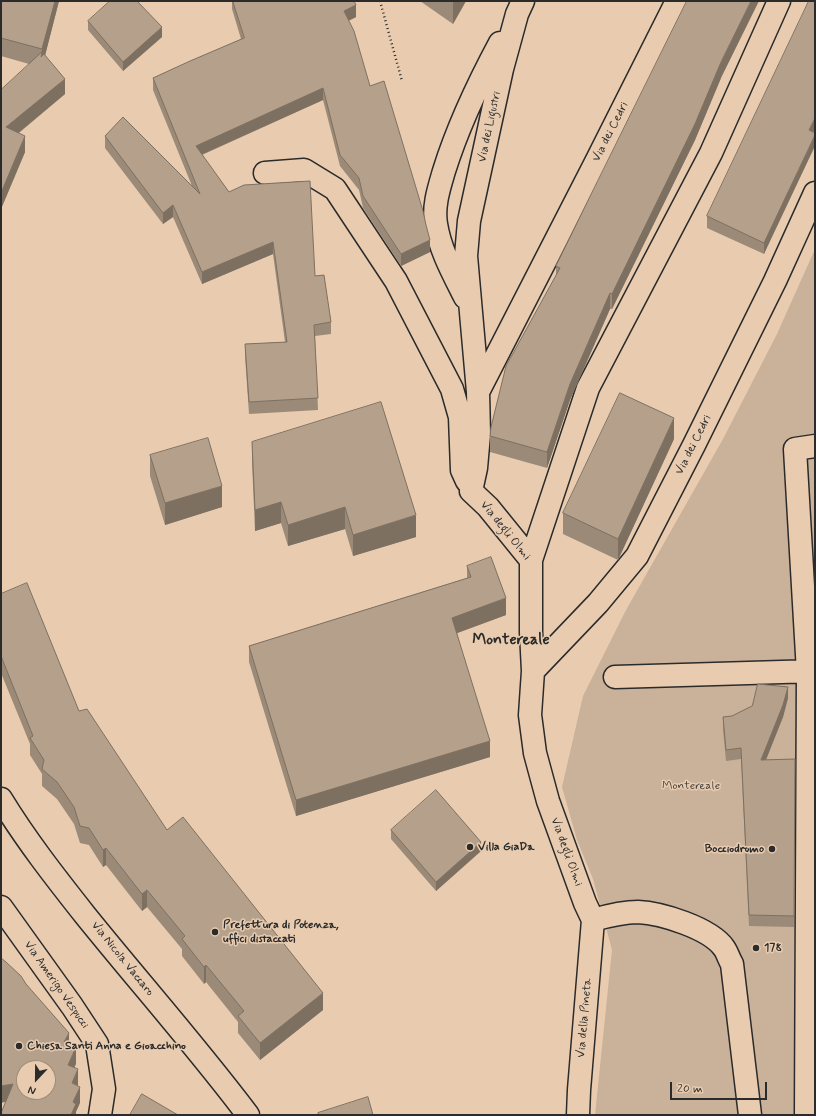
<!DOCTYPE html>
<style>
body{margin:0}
#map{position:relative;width:816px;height:1116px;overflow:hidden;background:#e9ccb0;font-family:Mynerve,sans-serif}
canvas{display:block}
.frame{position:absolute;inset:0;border:2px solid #2b2b2b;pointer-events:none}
.north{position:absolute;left:16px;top:1060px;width:40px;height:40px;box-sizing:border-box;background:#e9ccb0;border:1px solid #9d8c7b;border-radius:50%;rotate:202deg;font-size:11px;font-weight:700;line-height:16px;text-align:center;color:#2b2b2b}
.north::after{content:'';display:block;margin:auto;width:14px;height:18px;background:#2b2b2b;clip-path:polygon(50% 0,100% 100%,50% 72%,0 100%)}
.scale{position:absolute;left:670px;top:1082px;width:97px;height:18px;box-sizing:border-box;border:2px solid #2b2b2b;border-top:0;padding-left:5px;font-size:12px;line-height:14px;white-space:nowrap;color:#2b2b2b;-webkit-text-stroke:3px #e9ccb0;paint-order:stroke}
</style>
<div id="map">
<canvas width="816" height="1116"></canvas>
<div class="frame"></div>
<div class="north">N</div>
<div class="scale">20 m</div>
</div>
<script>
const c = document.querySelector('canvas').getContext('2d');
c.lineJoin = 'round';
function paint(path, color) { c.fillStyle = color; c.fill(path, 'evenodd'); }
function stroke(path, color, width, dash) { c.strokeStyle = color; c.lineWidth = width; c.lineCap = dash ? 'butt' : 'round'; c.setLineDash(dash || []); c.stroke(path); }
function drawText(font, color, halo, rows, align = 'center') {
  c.font = font + ' Mynerve,sans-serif'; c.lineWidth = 3; c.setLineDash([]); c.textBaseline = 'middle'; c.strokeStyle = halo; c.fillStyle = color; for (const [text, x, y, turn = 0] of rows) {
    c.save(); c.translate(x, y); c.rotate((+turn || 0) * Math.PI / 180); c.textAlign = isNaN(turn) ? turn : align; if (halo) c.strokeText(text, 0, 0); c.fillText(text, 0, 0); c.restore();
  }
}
paint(new Path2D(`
 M815 249V1115H595L612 950 593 879 577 840 562 787 583 696 626 610 723 439 777 334Z`), '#cab19a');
const pedestrian = new Path2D(`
 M615 677 815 671
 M806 1115 808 672 795 449 815 446`);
const minor = new Path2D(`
 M523 1 517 14 502 69 469 221 466 256 478 392 479 434 476 468 471 491 488 507 531 560V632L533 671 530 715 535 753 548 801 585 903 593 920 579 1090 578 1115
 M265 173 304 170 335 189 396 281 452 389 460 417 462 470 467 481
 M465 297C453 273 440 250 436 224 433 206 439 188 444 171 458 126 478 84 500 43
 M478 392 596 162 677 1
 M531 560 588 388 711 153 779 1
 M533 671 598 603 637 556 694 445 775 281 815 193
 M1 907 72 1006 97 1044 104 1089 100 1115
 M593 920C607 916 622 912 638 912 661 913 710 928 724 948 727 952 729 959 732 964L750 1115`);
const tertiary = new Path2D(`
 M1 799C26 840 55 877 85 915 139 982 196 1046 248 1115`);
stroke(pedestrian, '#2b2b2b', 25);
stroke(minor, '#2b2b2b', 25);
stroke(tertiary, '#2b2b2b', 25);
stroke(new Path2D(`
 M380 1 402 81`), '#2b2b2b', 2.5, [1, 3]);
stroke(pedestrian, '#e9ccb0', 22);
stroke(minor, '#e9ccb0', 22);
stroke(tertiary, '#e9ccb0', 22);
paint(new Path2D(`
 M1 1H59L45 56 65 94 19 133 25 152 1 209 29 64 1 56Z
 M232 1H354L356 17 348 21 370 86 430 252 401 266 363 208 359 190 340 166 323 100 202 155 229 192 315 276 331 322V334L315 336 318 410 249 414 245 356V344L285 342 273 254 202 284 173 217 163 224 105 148V136L192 186 153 90V78L241 39 232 9Z
 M420 1H466L453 24Z
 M88 21 162 37 123 71 88 30Z
 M721 78 695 140 612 309H610L570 400 547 468 490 452V436L556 275V266Z
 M813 132 764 254 707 228V216Z
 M674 439 618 560 563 534V513Z
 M252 442 416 537 353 556 345 529 288 546 281 523 255 531 252 463Z
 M150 455 222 507 165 525 150 476Z
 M467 566 506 615 457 633 490 757 296 816 249 662V646L467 578Z
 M1 594 79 711 167 830 323 1010 260 1060 238 1033V1022L206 982 204 984 182 956V949L147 907 142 911 106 865 103 867 89 845 80 843 74 824 57 799 42 786V774L30 755V744L1 673Z
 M788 698 783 717 766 760 795 759 794 927 749 926 741 759 726 761 723 729V717L732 716Z
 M391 830 481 851 436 891 391 839Z`), '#9b8a78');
paint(new Path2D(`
 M55 1H59L42 67V49Z
 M454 1H466L453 24V3Z
 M751 1H759L721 78 695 140 612 309V294L721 62Z
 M356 5V17L344 23V11Z
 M162 27V37L123 71V62Z
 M65 79V94L6 143V127Z
 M323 88V100L196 157V146Z
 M815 118V129L809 141V130Z
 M815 135V146L764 254V243Z
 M25 136V152L1 209V193Z
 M173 205V217L163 224V213Z
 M430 240V252L401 266V254Z
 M273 242V254L202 284V272Z
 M610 293V309L570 400 547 468V452L570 384Z
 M674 418V439L618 560V539Z
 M222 486V507L165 525V503Z
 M281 502V523L255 531V510Z
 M345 507V529L288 546V525Z
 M416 515V537L353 556V535Z
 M506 598V615L452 635V618Z
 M788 687V698L783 717 761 772V760Z
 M490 741V757L296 816V800Z
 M481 842V851L436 891V882Z
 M106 848V865L103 867V850Z
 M147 890V907L142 911V894Z
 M206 965V982L204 984V967Z
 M323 993V1010L260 1060V1043Z
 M69 1033V1050L64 1042Z
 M76 1047V1064L68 1081V1065Z
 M78 1069V1086L72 1083Z
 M13 1084V1100L1 1103V1086Z
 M80 1087V1103L76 1112V1115H71L73 1102Z`), '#7e7061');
const building = new Path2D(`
 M1 1H55L42 49 1 38Z
 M110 1H137L162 27 123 62 88 21Z
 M233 1H354L356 5 344 11 354 31 370 86 384 81 423 211 426 225 430 240 401 254 363 196 359 178 340 155 323 88 196 146 229 192 244 185 310 181 315 276 324 275 331 322 314 325 318 398 249 402 245 344 287 342 273 242 202 272 173 205 163 213 105 136 123 117 200 194 153 78 190 61 244 38Z
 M687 1H751L721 62 695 124 612 294 610 293 570 384 547 452 490 436 491 427 506 366 560 268 556 266Z
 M809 1H815V118L809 130 815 133V135L764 243 707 216Z
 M42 52 41 57 44 54 65 79 6 127 25 136 1 193V90Z
 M620 393 674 418 618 539 563 513Z
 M381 402 416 515 353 535 345 507 288 525 281 502 255 510 252 442Z
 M208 438 222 486 165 503 150 455Z
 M491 557 506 598 452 618 490 741 296 800 249 646 471 577 467 566Z
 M27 583 79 711 87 709 167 830 183 817 323 993 260 1043 238 1016 244 1011 206 965 204 967 182 939 185 936 147 890 142 894 106 848 103 850 89 828 80 826 74 807 57 782 42 769 44 760 30 738 33 736 1 656V594Z
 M758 684 788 687 783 705 761 760 795 759 794 916 749 915 741 748 726 750 723 717 732 716 752 706Z
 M436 790 481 842 436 882 391 830Z
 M1 958 6 962 21 976 26 984 69 1033 64 1042 76 1047 68 1065 78 1069 72 1083 80 1087 73 1102 76 1104 71 1115H1V1113L13 1084 1 1086ZM24 1068H48V1092H24Z
 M142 1094 178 1115H130Z
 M368 1097 373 1115H318V1113Z`);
paint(building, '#b4a08b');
stroke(building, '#7e7061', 1);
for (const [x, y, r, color] of [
 [470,847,4,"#2b2b2b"],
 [772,849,4,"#2b2b2b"],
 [215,932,4,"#2b2b2b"],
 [756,948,4,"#2b2b2b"],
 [19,1046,4,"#2b2b2b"]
]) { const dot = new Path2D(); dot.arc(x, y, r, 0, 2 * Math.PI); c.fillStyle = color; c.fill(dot); stroke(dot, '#e9ccb0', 1.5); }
drawText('12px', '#2b2b2b', '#e9ccb0', [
 ["Via dei Ligustri",490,127,-78],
 ["Via dei Cedri",611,132,-63],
 ["Via dei Cedri",694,445,-63],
 ["Via degli Olmi",505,531,51],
 ["Via degli Olmi",566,852,70],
 ["Via Nicola Vaccaro",122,959,51],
 ["Via Amerigo Vespucci",56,985,55],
 ["Via della Pineta",585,1018,-85]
]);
drawText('12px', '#433f3c', '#e9ccb0', [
 ["Montereale",691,786]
]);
drawText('bold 12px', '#2b2b2b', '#e9ccb0', [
 ["Villa GiaDa",478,847],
 ["Bocciodromo",764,849,"right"],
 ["Prefettura di Potenza,",223,925],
 ["uffici distaccati",223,939],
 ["178",764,948],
 ["Chiesa Santi Anna e Gioacchino",27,1046]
], 'left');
drawText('bold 16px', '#2b2b2b', '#e9ccb0', [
 ["Montereale",511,641]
]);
</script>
